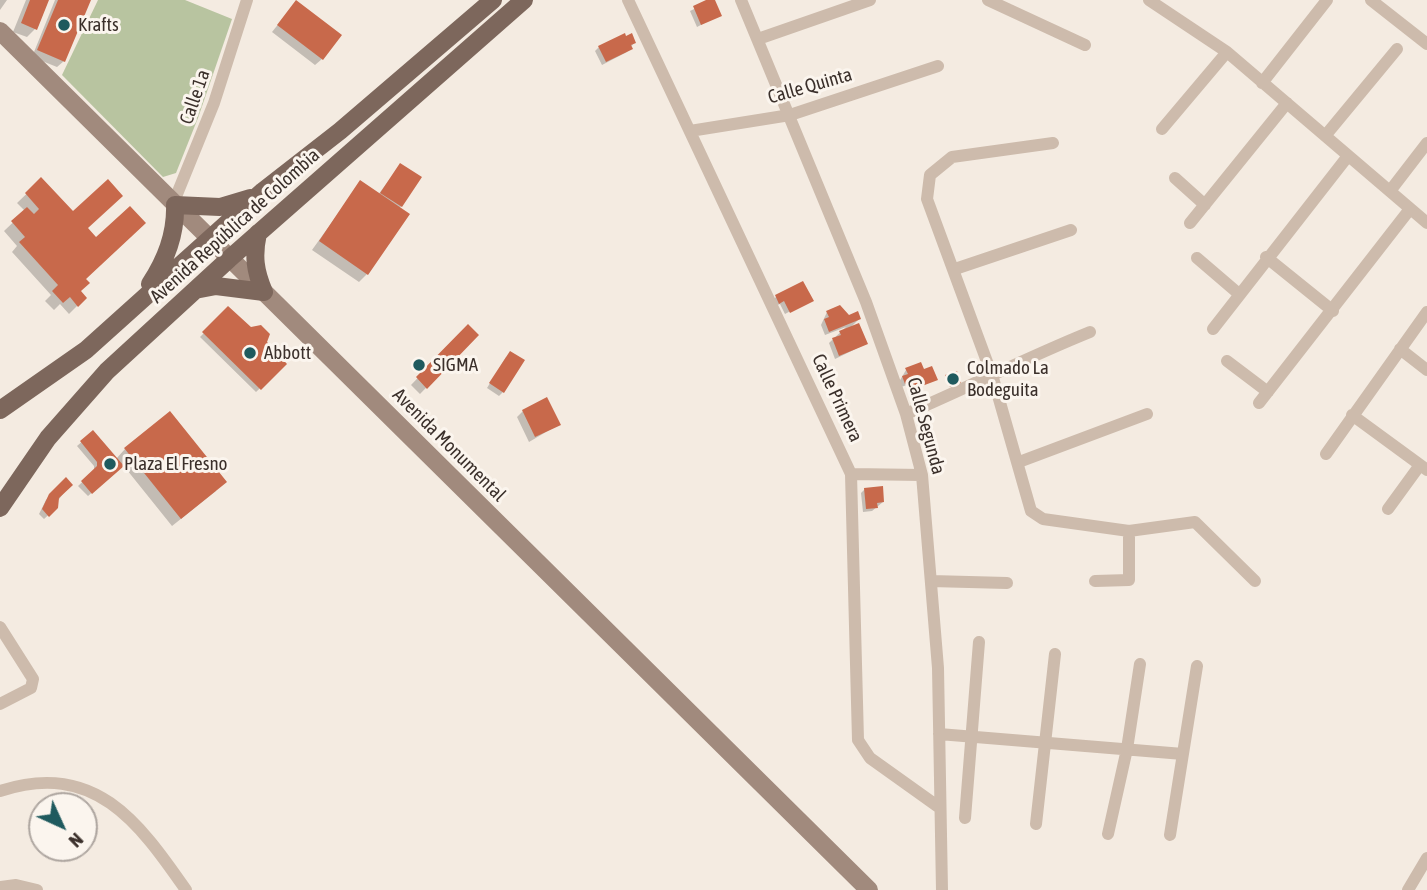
<!DOCTYPE html>
<meta charset="utf-8">
<style>
body{margin:0}
#map{position:relative;width:1427px;height:890px;overflow:hidden;background:#f4ebe1;font-family:"Asap Condensed",sans-serif}
canvas{display:block}
.north{position:absolute;left:28px;top:792px;width:70px;height:70px;box-sizing:border-box;background:#fbf5ee;border:2px solid #aea6a0;border-radius:50%;rotate:135deg;font-size:19px;font-weight:700;line-height:28px;text-align:center;color:#3b302b}
.north::after{content:'';display:block;margin:auto;width:24px;height:32px;background:#1f5a5e;clip-path:polygon(50% 0,100% 100%,50% 72%,0 100%)}
</style>
<div id="map">
<canvas width="1427" height="890"></canvas>
<div class="north">N</div>
</div>
<script>
const c = document.querySelector('canvas').getContext('2d');
c.lineJoin = 'round';
function paint(path, color) { c.fillStyle = color; c.fill(path, 'evenodd'); }
function stroke(path, color, width, dash) { c.strokeStyle = color; c.lineWidth = width; c.lineCap = dash ? 'butt' : 'round'; c.setLineDash(dash || []); c.stroke(path); }
function drawText(font, color, halo, rows, align = 'center') {
  c.font = font + ' "Asap Condensed",sans-serif'; c.lineWidth = 6; c.setLineDash([]); c.textBaseline = 'middle'; c.strokeStyle = halo; c.fillStyle = color; for (const [text, x, y, turn = 0] of rows) {
    c.save(); c.translate(x, y); c.rotate((+turn || 0) * Math.PI / 180); c.textAlign = isNaN(turn) ? turn : align; if (halo) c.strokeText(text, 0, 0); c.fillText(text, 0, 0); c.restore();
  }
}
paint(new Path2D(`
 M98 0H185L232 19 198 118 176 173 163 177 62 75Z`), '#b8c4a0');
paint(new Path2D(`
 M0 0H7L0 10Z
 M26 0H47L35 29 27 37 13 32Z
 M55 0H89L64 61 57 67 32 57Z
 M713 0 720 15 697 27 690 11Z
 M296 2 322 59 315 65 272 32Z
 M634 43 627 52 602 65 595 51 599 47Z
 M400 165 401 206 367 274 359 282 312 250 360 183 378 195Z
 M41 180 86 228 84 279 79 291 85 298 69 314 60 304 54 310 45 301 51 295 12 252 17 246 4 231 25 211 17 203Z
 M776 297 809 301 785 314 780 304 775 306 772 301Z
 M228 309 285 364 256 392 200 337Z
 M827 312 859 319 850 328 866 344 835 359 829 343 846 327 825 335 821 325Z
 M468 326 477 335 420 394 411 385Z
 M506 357 503 392 499 396 487 388Z
 M906 370 923 371 936 379 910 392 907 385 901 387 899 382Z
 M523 411 558 425 529 442 517 417Z
 M93 432 116 459 125 449 216 491 172 526 123 465 88 496 78 486 94 471V466L77 446Z
 M66 480 70 485 56 503V508L44 519 39 514 46 500Z
 M865 489 883 502 872 511 863 512 861 493Z`), '#0003');
paint(new Path2D(`
 M30 0H49L37 30 21 23Z
 M58 0H91L65 62 37 50Z
 M296 0 342 35 323 60 277 25Z
 M706 0H715L722 16 701 25 693 6Z
 M625 33 626 36 632 33 636 43 631 45 633 49 606 62 598 46Z
 M400 163 422 177 402 207 380 193Z
 M41 177 73 211 108 179 123 196 88 228 96 237 130 206 146 223 86 279 90 283 81 291 87 298 78 307 70 297 63 303 52 291 58 285 19 242 25 237 11 221 27 207 34 214 39 209 25 193Z
 M360 180 410 214 368 275 319 241Z
 M803 281 814 301 790 313 784 301 779 304 775 295Z
 M840 305 849 315 858 311 861 319 829 332 824 319 829 317 826 311Z
 M228 306 251 327 261 325 270 334 267 342 287 364 261 390 202 332Z
 M859 323 868 344 839 356 832 338 841 335 839 331Z
 M468 324 479 335 427 389 416 377Z
 M510 351 525 360 504 393 489 383Z
 M921 362 924 369 932 366 938 380 914 389 911 382 905 384 902 376 908 374 905 368Z
 M957 371 961 383 950 387 945 375Z
 M547 397 561 425 535 437 522 410Z
 M170 411 227 482 181 519 124 448Z
 M93 430 124 466 92 494 81 481 97 466V462L80 441Z
 M66 477 73 485 59 498 58 508 49 517 42 509 49 494Z
 M883 486 884 502 877 503 878 508 866 509 864 488Z`), '#c8694b');
stroke(new Path2D(`
 M628 0 851 474 858 740 870 758 940 808
 M741 0 866 302 906 414 922 475 938 668 942 890
 M988 0 1085 45
 M1149 0 1227 52 1427 223
 M1371 0 1427 44
 M758 39 870 0
 M1262 83 1327 0
 M1162 129 1227 52
 M690 131 790 115 938 66
 M1325 136 1397 49
 M1053 143 952 157 930 175 927 199 993 378 1031 511 1043 519 1129 531 1195 522 1255 581
 M1175 178 1205 205
 M1390 191 1427 143
 M173 204 214 103 247 0
 M1190 223 1287 103
 M1266 257 1333 311
 M1197 258 1239 294
 M955 269 1071 230
 M1213 329 1348 156
 M1400 349 1427 370
 M1227 361 1268 392
 M1259 403 1410 209
 M906 414C969 387 1028 357 1090 332
 M1352 415 1427 470
 M1326 454 1427 312
 M1019 462 1147 414
 M851 474 922 475
 M1388 509 1420 465
 M931 581 1007 583
 M1095 581 1129 580V531
 M0 627 33 679 31 688 0 704
 M939 734 1183 754
 M0 791C94 760 138 821 186 890
 M965 818 979 642
 M1036 824 1055 654
 M1108 834 1127 749 1140 664
 M1170 835 1197 666
 M0 887 16 885 37 890
 M1408 890 1427 858`), '#cdbbac', 12);
stroke(new Path2D(`
 M0 31 869 890`), '#a18a7d', 18);
stroke(new Path2D(`
 M258 233C253 256 255 271 264 292
 M150 284C166 260 176 234 175 205L220 207 250 198
 M195 290 216 286 264 292
 M0 410 86 350 263 191 340 131 493 0
 M0 508 48 438 107 371 229 259 524 0`), '#7d675c', 18);
for (const [x, y, r, color] of [
 [64,25,7,"#1f5a5e"],
 [250,353,7,"#1f5a5e"],
 [419,365,7,"#1f5a5e"],
 [953,379,7,"#1f5a5e"],
 [110,464,7,"#1f5a5e"]
]) { const dot = new Path2D(); dot.arc(x, y, r, 0, 2 * Math.PI); c.fillStyle = color; c.fill(dot); stroke(dot, '#fbf5ee', 2.5); }
drawText('19px', '#3b302b', '#fbf5ee', [
 ["Krafts",78,25],
 ["Abbott",264,353],
 ["SIGMA",433,365],
 ["Colmado La",967,368],
 ["Bodeguita",967,390],
 ["Plaza El Fresno",124,464]
], 'left');
drawText('19px', '#3b302b', '#fbf5ee', [
 ["Calle Quinta",810,86,-16],
 ["Calle 1a",195,97,-71],
 ["Avenida República de Colombia",235,226,-42],
 ["Calle Primera",837,398,65],
 ["Calle Segunda",926,426,75],
 ["Avenida Monumental",449,445,45]
]);
</script>
